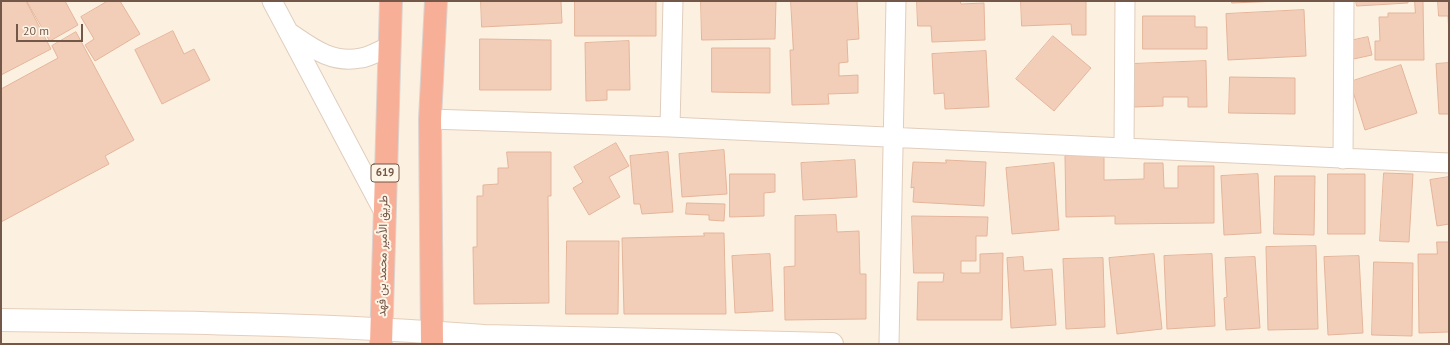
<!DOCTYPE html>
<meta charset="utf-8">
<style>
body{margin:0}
#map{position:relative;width:1450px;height:345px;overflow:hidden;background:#fcf1e1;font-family:"PT Sans",sans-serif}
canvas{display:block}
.frame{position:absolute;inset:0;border:2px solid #735748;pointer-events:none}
.scale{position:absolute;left:16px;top:24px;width:67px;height:18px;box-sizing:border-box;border:2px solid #735748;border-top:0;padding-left:5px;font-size:12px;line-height:14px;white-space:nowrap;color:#735748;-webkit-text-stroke:3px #fff5e7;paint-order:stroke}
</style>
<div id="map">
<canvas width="1450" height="345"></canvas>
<div class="frame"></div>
<div class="scale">20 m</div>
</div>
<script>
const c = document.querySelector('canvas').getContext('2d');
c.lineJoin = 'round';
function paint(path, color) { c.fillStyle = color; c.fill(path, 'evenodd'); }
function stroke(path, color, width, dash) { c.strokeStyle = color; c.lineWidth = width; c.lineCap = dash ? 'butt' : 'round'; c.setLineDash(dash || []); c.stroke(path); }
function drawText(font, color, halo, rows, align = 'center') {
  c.font = font + ' "PT Sans",Vazirmatn,sans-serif'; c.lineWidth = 4; c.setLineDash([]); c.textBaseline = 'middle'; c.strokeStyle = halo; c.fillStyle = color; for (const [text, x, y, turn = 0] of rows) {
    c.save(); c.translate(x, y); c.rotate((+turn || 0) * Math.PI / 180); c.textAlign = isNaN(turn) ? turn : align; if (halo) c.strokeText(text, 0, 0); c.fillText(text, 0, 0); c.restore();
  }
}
const building = new Path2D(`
 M1 1H26L51 49 1 75Z
 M27 1H65L78 25 50 41Z
 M108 1H120L140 34 95 61 85 45 94 39 81 17Z
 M481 1H561L562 23 482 27Z
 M575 1H656V36H575Z
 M701 1H776L775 39 702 40Z
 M791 1H857L859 39 847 40 848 62 839 63V76L858 75V93L828 94 829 104 792 105 790 50H793Z
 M917 1H960L961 4 984 3 985 40 932 42 931 26H918Z
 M1021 1H1086V35H1072L1071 24 1022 26Z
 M1232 1H1279L1232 3Z
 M1356 1H1408V3L1357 6Z
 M1415 1H1423L1424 60H1375V41H1380L1379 17H1388V13H1415Z
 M1438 1H1449V34L1448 16H1439Z
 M1304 10 1306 56 1228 60 1226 14Z
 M1143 16H1195V27H1207V49H1143Z
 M173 31 184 54 194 49 210 80 162 104 135 50Z
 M76 32 134 140 105 156 109 164 1 222V89L58 58 52 46Z
 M1053 36 1091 68 1054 111 1016 79Z
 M1368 37 1372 55 1349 60 1345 42Z
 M480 39 551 40V90H480Z
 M629 41 630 90H607V100L586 101 585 43Z
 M712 48H770V93L712 92Z
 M986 51 989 107 945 109 944 93 934 94 932 54Z
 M1206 61 1207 107H1188V97H1163V106L1134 107 1132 64Z
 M1449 63V114H1439L1436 64Z
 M1401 65 1417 113 1365 130 1350 82Z
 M1230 77 1295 78V114L1229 113Z
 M616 143 629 166 609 177 620 197 589 215 573 188 583 182 574 167Z
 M724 150 727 194 682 197 679 154Z
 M507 152H551V196H548L549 303 474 304 473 247H477V196H483V185L498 184V168H508Z
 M668 152 673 212 642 214 640 204H634L630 156Z
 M1104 155V180L1144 179V163H1163L1164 188H1178V166H1214V223L1115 224V216L1066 217 1065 156Z
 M855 160 857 197 803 200 801 163Z
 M946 160 986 162 984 206 913 202 914 187 911 188 913 162 946 163Z
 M1054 163 1059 230 1012 234 1006 168Z
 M1384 173 1413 174 1409 242 1380 241Z
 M730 174H775V192L764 193V216L730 217Z
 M1258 174 1261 233 1224 235 1221 176Z
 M1328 174H1365V234H1328Z
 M1275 176H1315L1314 235 1274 234Z
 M1449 177V224L1437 226 1430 180Z
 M687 203 725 204 724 221 709 220V215L686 214Z
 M836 215 837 232 859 231 860 274H866V319L785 320 784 267 795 266V216Z
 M912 216 988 217 987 236H976V261H961V273H980V254L1003 253 1002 320H917L918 282H943L944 273H914Z
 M704 233H724L726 314H624L622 238 704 236Z
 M567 241H619L618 314H566Z
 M1437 242H1449V332L1419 333 1418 254H1437Z
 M1316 246 1318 329 1268 330 1266 247Z
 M770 254 773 311 735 313 732 256Z
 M1154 254 1162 329 1117 334 1109 258Z
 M1212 254 1215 326 1167 329 1164 256Z
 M1359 256 1363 333 1328 335 1324 257Z
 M1023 257 1024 271 1052 269 1056 325 1011 328 1007 258Z
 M1255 257 1260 328 1226 330 1224 298 1227 297 1225 258Z
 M1103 258 1105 327 1066 329 1063 259Z
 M1374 262 1413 263 1412 336 1372 335Z`);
paint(building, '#f2ceb9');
stroke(building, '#e4b499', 1);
const street = new Path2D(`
 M272 1 384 212
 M290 33C312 48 332 64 361 58 370 57 380 50 389 47
 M430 119 670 127 1449 163
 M670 127 673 1
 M1124 148 1125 1
 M1343 159 1344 1
 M889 344 896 1`);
const secondary = new Path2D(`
 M1 320C162 322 323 323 484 336L832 344`);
const highway = new Path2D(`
 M381 344 391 1
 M432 344 430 119 436 1`);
stroke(street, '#e0cdbd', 21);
stroke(secondary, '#e5cebb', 24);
stroke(highway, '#dbd3cf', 24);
stroke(street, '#fff', 19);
stroke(secondary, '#fff', 22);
stroke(highway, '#f7af97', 22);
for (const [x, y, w] of [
 [385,173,28]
]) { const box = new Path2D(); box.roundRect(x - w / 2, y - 9, w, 18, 3); c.fillStyle = '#fff5e7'; c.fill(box); stroke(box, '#735748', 1); }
drawText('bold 11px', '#735748', null, [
 ["619",385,173]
]);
drawText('12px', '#735748', '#fff5e7', [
 ["طريق الأمير محمد بن فهد",383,256,-89]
]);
</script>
